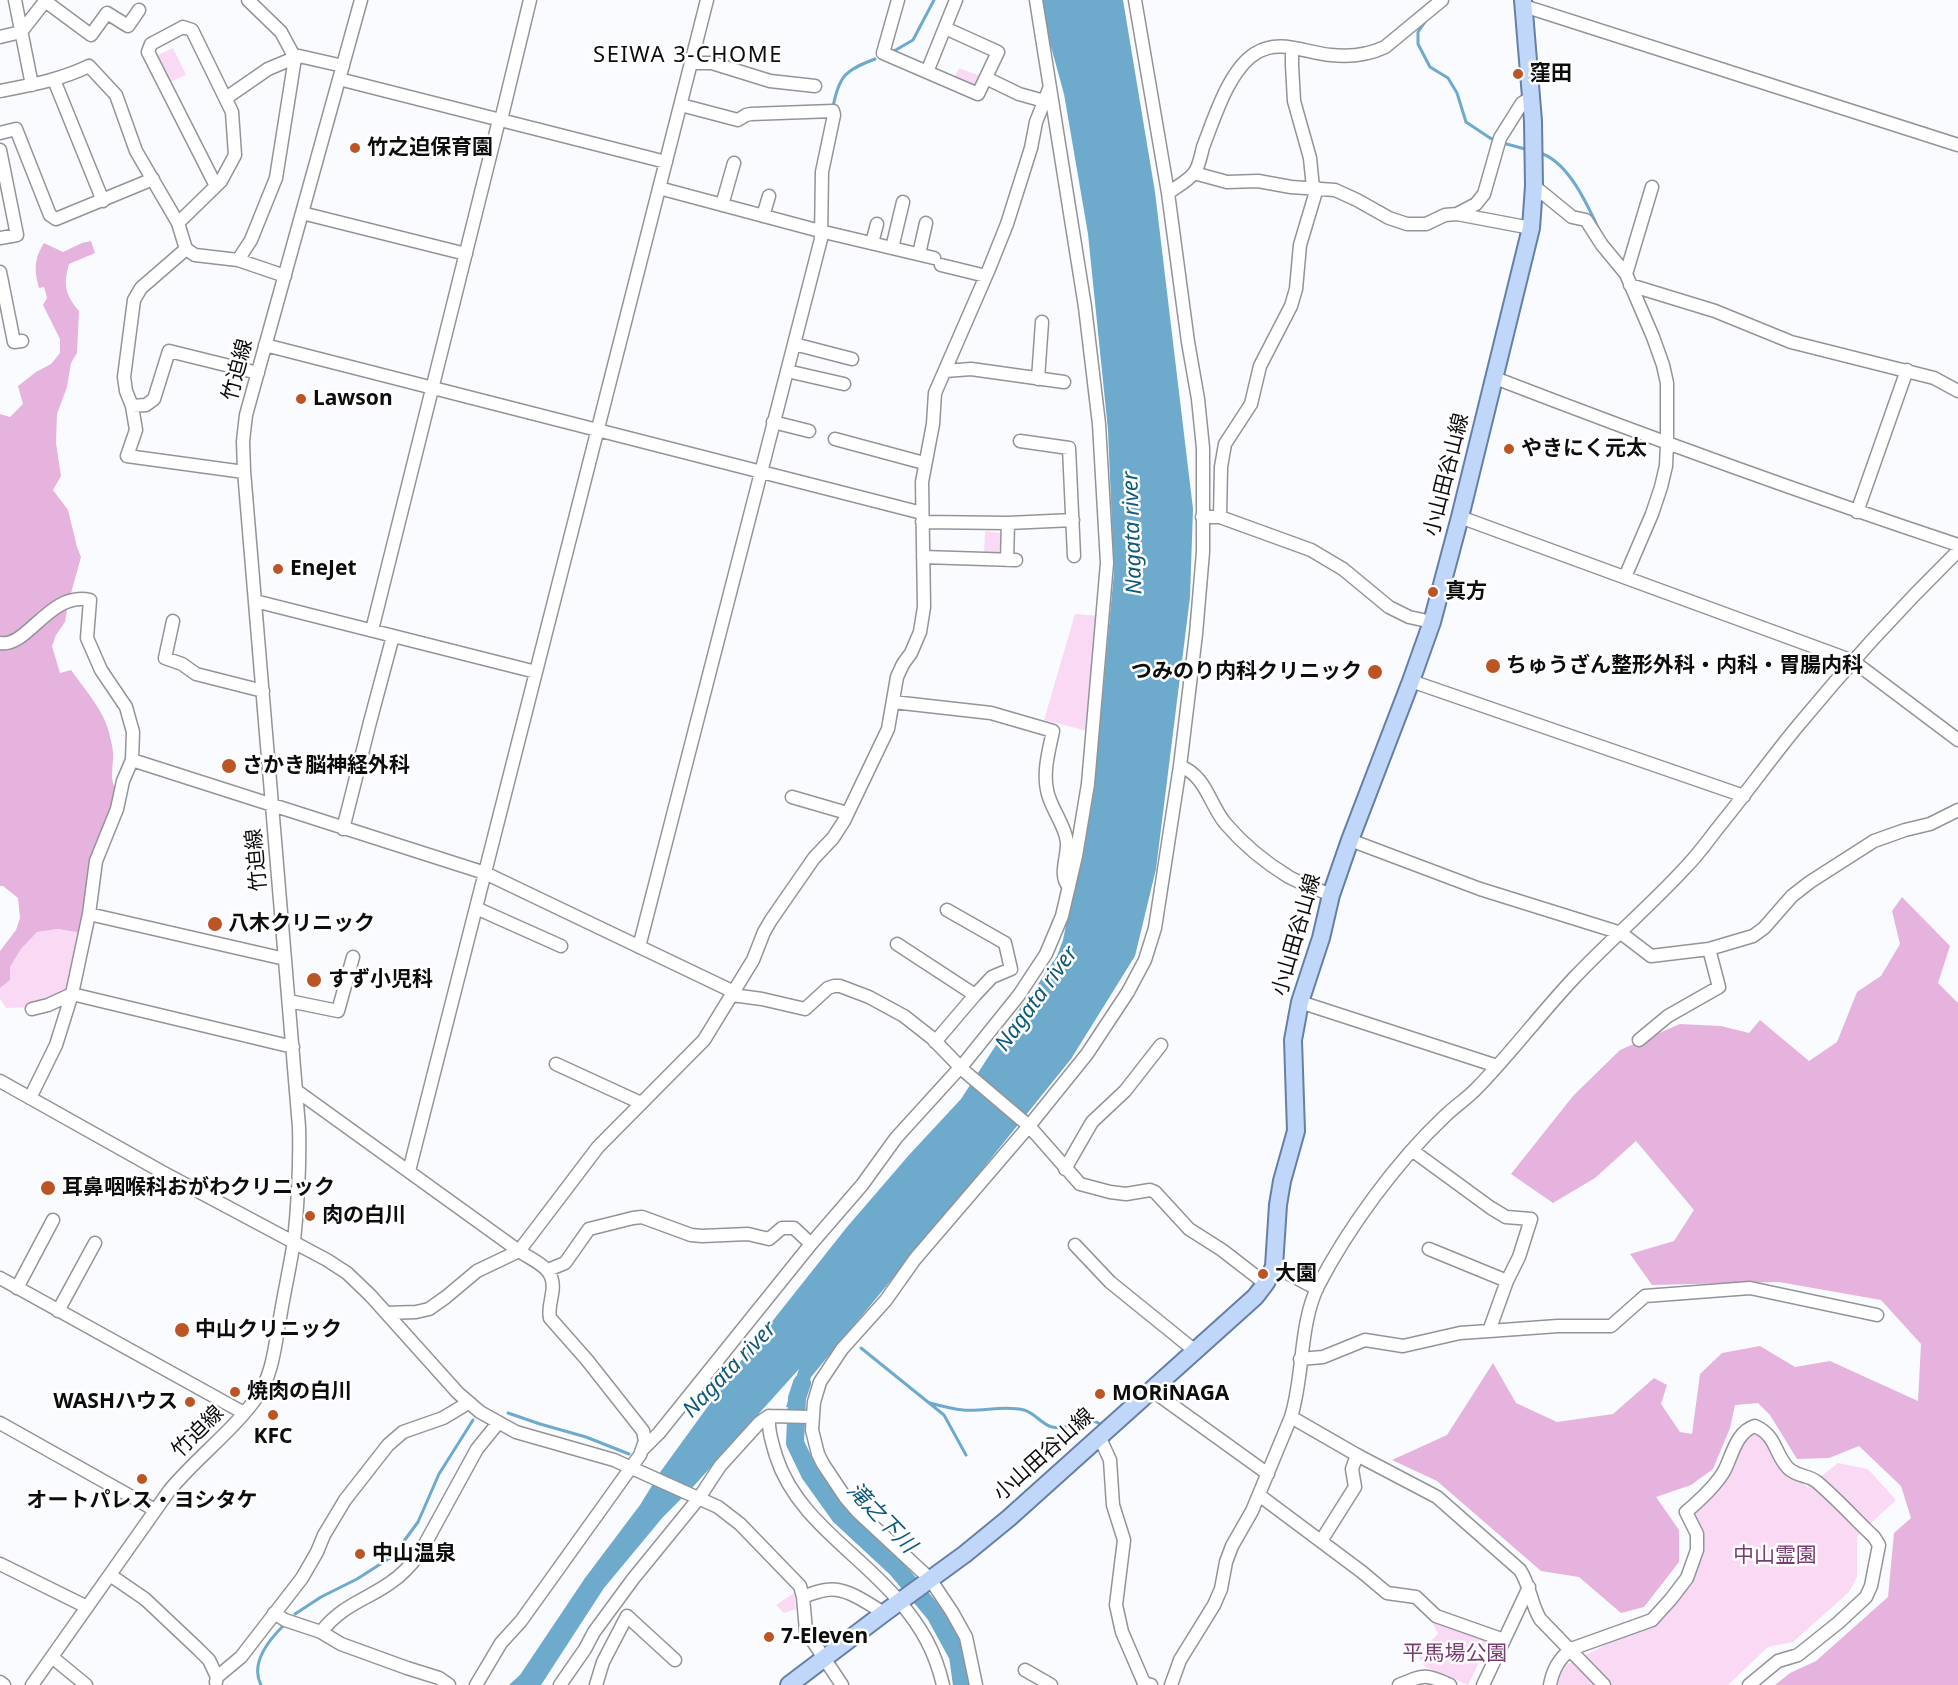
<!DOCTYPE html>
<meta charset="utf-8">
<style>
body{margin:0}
canvas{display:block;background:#fafbff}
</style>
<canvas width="1958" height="1685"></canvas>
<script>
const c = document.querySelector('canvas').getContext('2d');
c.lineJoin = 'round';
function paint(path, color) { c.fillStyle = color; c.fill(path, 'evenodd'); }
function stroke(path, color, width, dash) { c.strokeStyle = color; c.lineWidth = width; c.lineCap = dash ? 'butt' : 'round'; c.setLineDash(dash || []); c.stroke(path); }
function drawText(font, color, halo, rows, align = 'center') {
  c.font = font + ' "Noto Sans","Noto Sans JP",sans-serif'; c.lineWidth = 5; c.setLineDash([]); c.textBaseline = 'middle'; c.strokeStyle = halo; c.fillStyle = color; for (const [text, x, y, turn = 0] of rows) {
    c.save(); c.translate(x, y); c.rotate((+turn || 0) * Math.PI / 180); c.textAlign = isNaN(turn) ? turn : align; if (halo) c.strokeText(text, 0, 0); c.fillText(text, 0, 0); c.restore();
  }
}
paint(new Path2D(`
 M173 48 186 75 170 82 158 55Z
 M959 68 980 76 976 84 972 86 954 79Z
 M985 531 1001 533 999 555H984Z
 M1075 614 1102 616 1087 731 1044 720Z
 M58 929 82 933 71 989 30 1007 6 1008 0 999V988L10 980V967L21 949 37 932Z
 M1760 1431 1785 1472 1808 1487 1838 1463 1868 1469 1896 1500 1857 1536V1577L1849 1592 1793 1642 1768 1647 1728 1685H1558L1562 1667 1627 1634 1679 1599 1700 1557 1691 1511 1746 1437Z
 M794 1593 796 1609 784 1613 776 1605Z
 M1431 1619 1490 1640 1468 1685 1424 1666 1417 1654 1438 1634Z`), '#fad9f5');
paint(new Path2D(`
 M91 241 95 253 69 264C63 285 65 294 79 311L77 353 71 363 67 387 57 414 56 443 61 476 53 490 68 510 77 547 81 557 68 604 65 622 56 635 52 646 60 673 71 670C82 685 104 712 108 729 110 736 112 744 113 752 114 764 108 782 118 792L82 933 58 929 37 932 21 949 10 967V980L0 988V951L16 930 20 918 18 898 3 886H0V414L10 417 23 404 18 386 36 372 51 364 60 353V339L43 305 47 298 44 287 39 288C34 270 34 259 44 243L63 252 82 243Z
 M1902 897 1950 946 1938 983 1958 1003V1685H1775L1790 1673 1816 1661 1888 1597 1894 1533 1911 1518 1901 1486 1859 1446 1829 1458 1797 1459 1770 1415 1758 1403 1735 1405 1730 1428 1713 1469 1691 1485 1656 1497 1679 1530V1562L1644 1607 1621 1613 1579 1577 1541 1571 1437 1481 1392 1460 1447 1435 1493 1363 1516 1403 1557 1422 1613 1414 1654 1378 1667 1385 1661 1404 1680 1432 1692 1434 1700 1374 1722 1353 1760 1346 1795 1367 1830 1361 1918 1401 1921 1344 1881 1300 1779 1282 1652 1285 1630 1254 1674 1241 1694 1210 1636 1141 1595 1178 1553 1203 1511 1174 1573 1096 1620 1050 1680 1024 1721 1026 1749 1033 1760 1020 1809 1061 1837 1042 1857 992 1881 976 1900 944 1892 911Z`), '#e5b3de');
paint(new Path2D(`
 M1043 0H1123L1155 192 1193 509 1190 597 1156 869 1135 956 1071 1059 951 1208 811 1377 801 1407H786L799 1369 692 1488 663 1517 604 1588 541 1685H509L520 1675 585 1578 640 1505 661 1471 740 1362 847 1227 909 1155 961 1099 1022 1005 1028 999 1057 956 1063 940 1095 779 1114 572 1108 430 1088 234 1064 94 1042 14Z`), '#6eaacc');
stroke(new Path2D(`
 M1427 19 1418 32V44L1430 67 1448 78 1457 93 1466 122 1490 138 1497 141
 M894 51 913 40 934 0
 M833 107C839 75 846 70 875 59
 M1503 143 1525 149
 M1543 154C1570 165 1588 206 1600 232
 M861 1348 944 1415 966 1455
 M930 1403C941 1406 952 1409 963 1410 982 1412 1004 1405 1024 1410 1035 1413 1041 1424 1052 1427 1070 1432 1083 1411 1101 1425
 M508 1413 540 1424 586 1437 629 1454
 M295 1614 321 1597 357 1579 393 1556 418 1522 439 1474 473 1420
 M261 1685C250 1664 268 1641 283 1626`), '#6eaacc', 3);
stroke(new Path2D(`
 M802 1383 797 1398 795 1443 810 1474 840 1516 897 1569 935 1614 958 1656 962 1685`), '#6eaacc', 18);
const minor = new Path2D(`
 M15 0 32 85
 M898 0 883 53 978 94 998 52 945 28
 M45 1 91 35 107 13 128 26 139 10
 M1524 6 1958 145
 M0 37 21 32 46 0
 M1292 48V65L1294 101 1310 158 1313 188
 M691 63H712L770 81 815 86
 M927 72 956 0
 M986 78 1019 94 1044 101
 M339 79 666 162
 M54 80 103 201
 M0 91C31 85 60 80 89 66L116 95 136 151 178 223 186 249 195 255 238 260 285 276
 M226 98 268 69 299 56 343 66
 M501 120 530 0
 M0 133 16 129 50 215 56 219 153 179
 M0 150 17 235 0 238
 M1194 173 1227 182 1258 181 1291 187 1335 190 1357 200 1389 218 1407 224H1426L1445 215 1457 214 1476 204 1484 194 1500 138 1522 103 1530 98
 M1534 186 1572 217 1586 220 1602 245 1626 274 1653 337 1663 365 1667 383V444L1666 466 1661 487 1652 514 1625 577
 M659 188 820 231 934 258
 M1168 193C1176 187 1188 181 1194 173 1199 167 1201 155 1203 147 1214 119 1229 69 1256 53 1280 38 1305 53 1331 55 1349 57 1368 55 1385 47L1442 0
 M722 205 734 163
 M302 213 466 254
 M1457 214 1531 228
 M763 216 769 196
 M178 223 216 186 221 181 235 155 232 112 192 30 183 27 151 44 148 52 216 186
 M872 243 877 224
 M892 248 903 202
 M186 249 141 288 134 300 124 377 126 391 132 406 136 430 127 456 244 472
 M919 254 926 223
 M238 260 251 240 276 178 295 58 281 32 248 0
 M941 265 986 276
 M0 272 14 342 22 341
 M1626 274 1652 187
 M1630 285 1715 311 1791 342 1934 378 1958 391
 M794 344 852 359
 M265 345 922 513
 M787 371 844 384
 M945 371 971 369 1064 382
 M1495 378C1648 437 1802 493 1958 545
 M1038 379 1042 322
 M132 406 146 405 154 399 169 351 258 373
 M773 422 809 431
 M835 439 924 463
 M1020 441 1069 448 1074 556
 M1857 512 1907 370
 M1202 517H1220L1311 550 1343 569 1389 607 1409 617 1432 622
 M1220 517 1221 467 1225 444 1251 404 1260 366 1291 306 1296 289 1300 245 1317 188
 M1460 517 1853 661 1958 740
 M922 522 1008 523 1073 520
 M923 557 1016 560
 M1007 560 1008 523
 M255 601 536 672
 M173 621 165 658 182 664 196 674 263 691
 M372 630 499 120
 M0 643C28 648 49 591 90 600L87 638 101 670 126 707 133 732 132 760 123 781 117 809 96 861 89 914 72 994 56 1045 30 1098
 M1411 681 1744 796
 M893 702 991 713 1053 731C1049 750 1043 771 1047 790 1050 808 1065 824 1067 842 1068 857 1058 875 1069 887
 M132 760 485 873 734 992
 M1180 766C1206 776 1209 803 1225 823 1242 843 1266 863 1289 877 1302 884 1317 889 1331 895
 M792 797 847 813
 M343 829 370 722 393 636
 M1350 840 1480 889 1621 933 1651 956 1709 949 1753 936 1764 928 1792 896 1810 882 1874 841 1905 830 1930 824 1958 810
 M476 908 561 946
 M947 910 1005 943 1011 969 992 977 975 995
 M89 914 285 959
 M897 944 975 995 935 1042
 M639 947 821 239 822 172 834 115 833 111 751 114 746 115 738 120 681 105
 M732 995 762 999 805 1009 828 988 834 986H840L869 997 904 1016 932 1038 963 1070 1029 1126 1080 1184 1110 1192 1126 1194 1150 1190 1155 1192 1189 1229 1222 1250 1266 1284
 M289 1001 338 1011 353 957
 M1300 1002 1497 1066
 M32 1009 48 1005 72 994 293 1047
 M1639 1040 1668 1016 1719 987 1709 949
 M556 1064 641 1103
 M0 1081 164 1173 327 1260 347 1273 370 1295 458 1393 480 1412 516 1432 614 1460 718 1507 740 1524 800 1586 803 1597 806 1631 842 1685
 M297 1091 519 1251C537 1263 557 1268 552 1294 551 1302 548 1310 550 1318L587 1360 643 1431 645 1441 640 1455 521 1621 501 1643 476 1685
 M1065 1169 1092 1122 1125 1091 1161 1045
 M409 1171 707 0
 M1075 1245 1110 1282 1194 1350
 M1429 1249 1507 1281
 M1274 1266 1317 1289
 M548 1270 565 1263 589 1229 633 1218 642 1217 691 1235 702 1236 748 1234 769 1239 782 1228H794L811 1244
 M0 1278 244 1413
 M17 1288 53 1220
 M58 1311 95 1243
 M387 1313 416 1312 429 1309 446 1297 477 1271 519 1251 598 1147 704 1040 753 960 764 932 771 920 814 858 833 838 844 821 888 729 897 677 903 664 911 653 920 632 924 607 922 482 933 424 935 393 989 269 1007 224 1031 148 1036 122 1049 89
 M1489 1331 1558 1326H1611L1645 1296 1750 1288 1877 1315
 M1300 1359 1323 1357 1365 1340 1403 1346 1460 1333 1489 1331 1507 1281 1519 1257 1531 1219 1506 1217 1491 1208 1413 1151
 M1150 1389 1268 1474
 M769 1416C768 1431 772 1442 776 1456 796 1519 858 1552 899 1601 922 1628 935 1651 943 1685
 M1291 1417 1357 1455 1437 1497 1520 1570C1530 1585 1531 1604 1540 1619L1604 1685
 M0 1423 155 1510
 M1099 1436 1110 1460 1113 1505 1124 1540 1116 1605 1122 1632 1144 1683 1151 1685
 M643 1449 659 1433 811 1244 862 1185 896 1138 966 1061 1019 995 1046 954 1062 916 1076 856 1088 784 1107 563 1099 424 1085 307 1036 0
 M1259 1495 1362 1572 1387 1593 1416 1597 1436 1616 1504 1640
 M1321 1541 1355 1487 1352 1469 1357 1455
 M0 1564 87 1607
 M110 1575 145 1599 198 1649 209 1660 217 1677 216 1682
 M803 1597C811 1594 818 1591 826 1590 846 1586 868 1604 884 1613
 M274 1613 285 1620 321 1632 341 1644 407 1668 439 1678 449 1685
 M321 1632C342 1605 364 1601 390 1583 402 1575 412 1564 420 1553L477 1449 498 1423
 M52 1657 86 1685
 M1025 1670 1051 1685
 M217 1677 241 1657 302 1578 317 1552 324 1535 345 1500 388 1445 403 1432 443 1418 468 1403
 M0 1682 4 1685
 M32 1685 169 1491C196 1458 232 1432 257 1397 273 1375 275 1344 280 1318 284 1293 290 1267 294 1241 298 1203 300 1165 299 1127L244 471 243 441 246 415 361 0
 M560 1685 585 1649 594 1632 633 1579 699 1498 720 1466 759 1423 769 1416 812 1417
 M596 1685 603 1662 627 1616 675 1660
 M976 1685 966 1637 952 1612 930 1579 857 1511 845 1497 823 1464 818 1454 812 1430 814 1402 820 1382 842 1349 886 1300 915 1259 1029 1126 1087 1054 1128 992 1145 960 1155 928 1180 766 1196 634 1203 552V448L1198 399 1188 342 1168 193 1135 0
 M1171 1685 1180 1660 1214 1605 1221 1589 1226 1562 1232 1546 1252 1511 1291 1417C1304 1376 1299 1325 1318 1286 1348 1228 1397 1161 1445 1116 1455 1106 1468 1098 1478 1087 1512 1052 1541 1013 1574 978 1610 940 1650 906 1685 868 1697 856 1707 842 1717 829 1744 796 1769 761 1796 728 1847 666 1901 607 1958 551
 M1399 1685C1423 1675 1425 1673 1450 1685
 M1483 1685 1529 1587
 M1550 1685C1553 1669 1559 1659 1571 1649L1652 1620 1671 1599 1687 1578 1697 1550V1534L1686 1512C1699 1501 1714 1487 1723 1473 1732 1458 1735 1432 1755 1426 1777 1436 1774 1453 1788 1468 1797 1477 1809 1475 1817 1482 1837 1499 1855 1519 1874 1537L1879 1545 1871 1586 1866 1597 1838 1623 1798 1655 1778 1661 1749 1685`);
const major = new Path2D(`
 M789 1685 884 1613 965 1554 1009 1518 1255 1297C1263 1287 1270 1279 1274 1266L1278 1205 1282 1181 1296 1131 1293 1040 1300 1002 1321 938 1331 895 1350 840 1411 681 1432 622 1460 517 1531 228 1534 186 1533 121 1523 0`);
stroke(minor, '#939498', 15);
stroke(major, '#667fa5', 20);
stroke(minor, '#fff', 12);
stroke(major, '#c0d7fa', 16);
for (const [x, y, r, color] of [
 [1518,74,6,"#bb5525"],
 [355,148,6,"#bb5525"],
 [301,399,6,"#bb5525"],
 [1509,449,6,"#bb5525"],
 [278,569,6,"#bb5525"],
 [1433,592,6,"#bb5525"],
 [1493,666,8,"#bb5525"],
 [1375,672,8,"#bb5525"],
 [229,766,8,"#bb5525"],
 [215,924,8,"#bb5525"],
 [314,980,8,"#bb5525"],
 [48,1188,8,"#bb5525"],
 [310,1216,6,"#bb5525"],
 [1263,1274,6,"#bb5525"],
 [182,1330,8,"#bb5525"],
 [235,1392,6,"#bb5525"],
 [1100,1394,6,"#bb5525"],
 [190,1402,6,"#bb5525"],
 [273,1415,6,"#bb5525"],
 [142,1479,6,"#bb5525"],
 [360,1554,6,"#bb5525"],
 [769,1637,6,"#bb5525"]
]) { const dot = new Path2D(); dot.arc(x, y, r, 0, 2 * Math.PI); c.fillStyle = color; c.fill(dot); stroke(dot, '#fff', 2); }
drawText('bold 21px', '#0d0d0e', '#fff', [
 ["窪田",1530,74],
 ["竹之迫保育園",367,148],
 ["Lawson",313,399],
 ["やきにく元太",1521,449],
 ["EneJet",290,569],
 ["真方",1445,592],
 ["ちゅうざん整形外科・内科・胃腸内科",1506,666],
 ["つみのり内科クリニック",1362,672,"right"],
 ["さかき脳神経外科",242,766],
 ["八木クリニック",228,924],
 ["すず小児科",328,980],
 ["耳鼻咽喉科おがわクリニック",62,1188],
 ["肉の白川",322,1216],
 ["大園",1275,1274],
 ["中山クリニック",195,1330],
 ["焼肉の白川",247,1392],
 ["MORiNAGA",1112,1394],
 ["WASHハウス",178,1402,"right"],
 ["KFC",273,1437,"center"],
 ["オートパレス・ヨシタケ",142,1501,"center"],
 ["中山温泉",372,1554],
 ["7-Eleven",781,1637]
], 'left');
drawText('21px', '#0d0d0e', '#fff', [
 ["竹迫線",238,370,-75],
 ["小山田谷山線",1447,475,-76],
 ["竹迫線",257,860,-95],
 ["小山田谷山線",1297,935,-74],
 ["竹迫線",198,1432,-45],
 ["小山田谷山線",1044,1455,-42]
]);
drawText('21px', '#783c72', '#fff', [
 ["中山霊園",1775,1556],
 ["平馬場公園",1455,1654]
]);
c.letterSpacing = '1.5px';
drawText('22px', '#0d0d0e', '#fff', [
 ["SEIWA 3-CHOME",688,56]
]);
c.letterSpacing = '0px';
drawText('italic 22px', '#0e5a7c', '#fff', [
 ["Nagata river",1133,533,-92],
 ["Nagata river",1037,999,-54],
 ["Nagata river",730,1370,-46],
 ["滝之下川",881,1518,46]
]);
</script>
